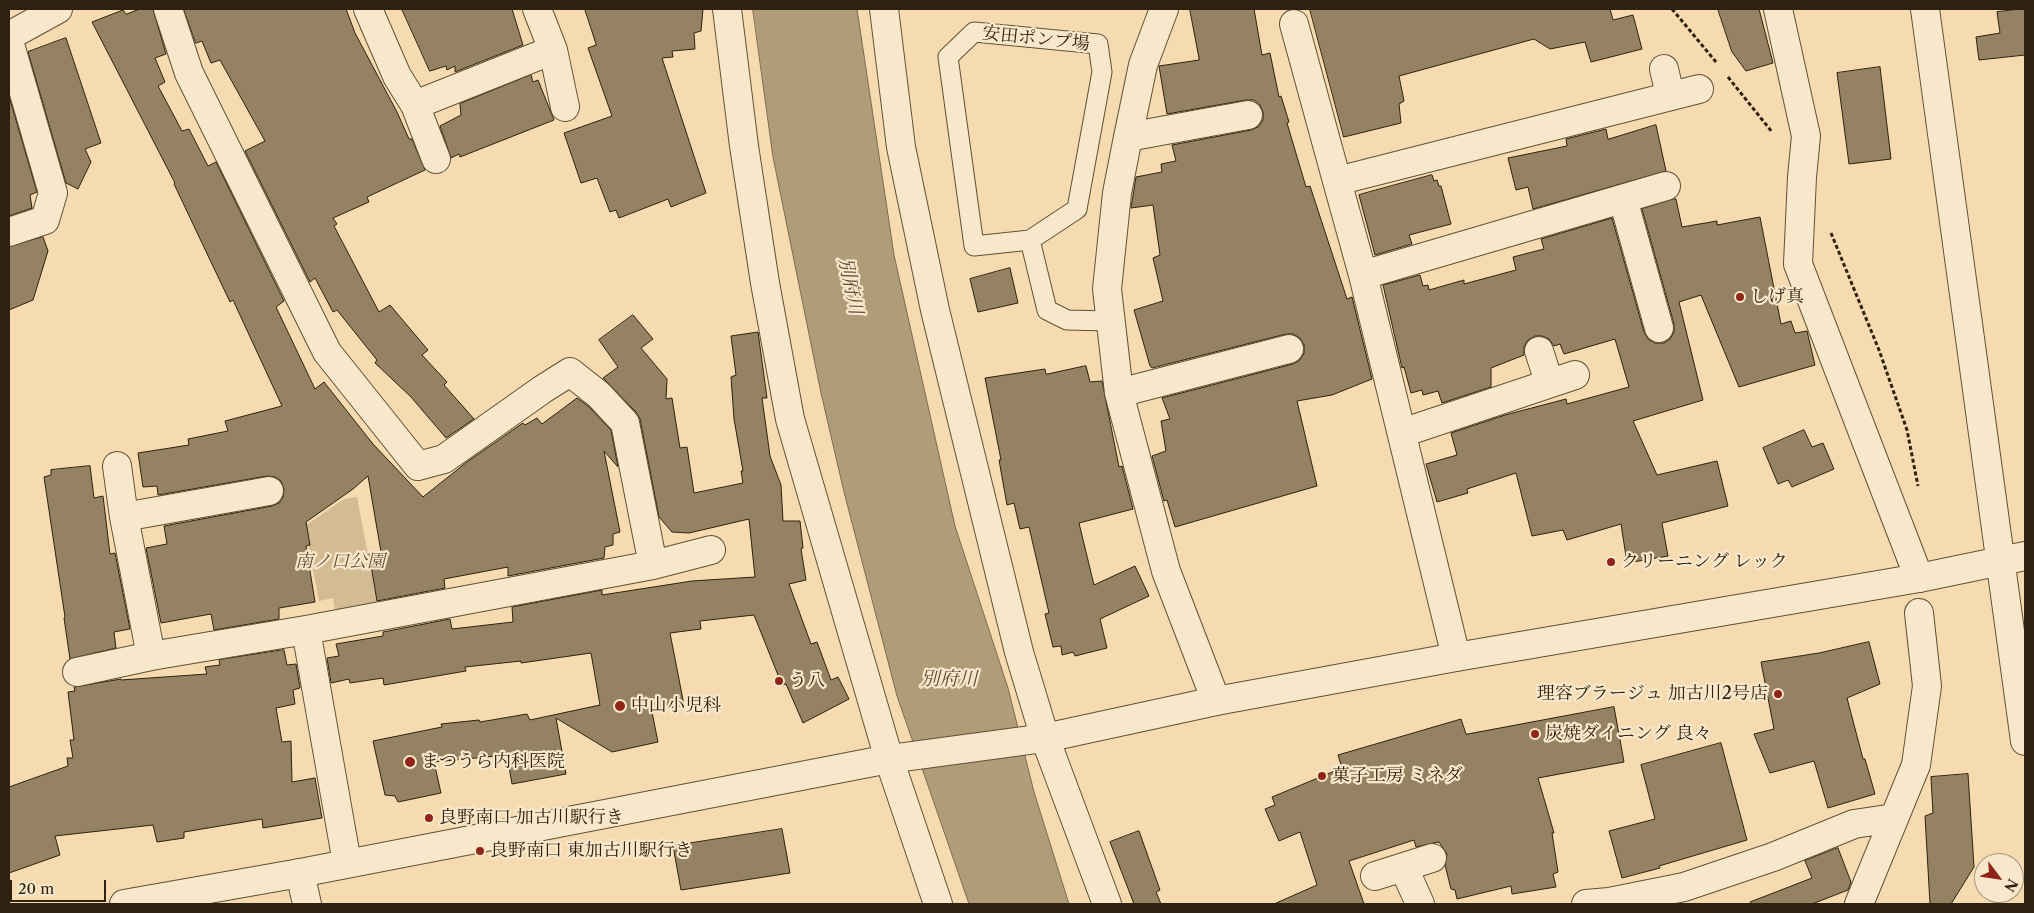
<!DOCTYPE html>
<meta charset="utf-8">
<style>
body{margin:0}
#map{position:relative;width:2034px;height:913px;overflow:hidden;background:#f5dbaf;font-family:"Libre Caslon Text",serif}
canvas{display:block}
.frame{position:absolute;inset:0;border:10px solid #2e210f;pointer-events:none}
.north{position:absolute;left:1974px;top:853px;width:50px;height:50px;box-sizing:border-box;background:#f8e8cb;border:1px solid #a79880;border-radius:50%;rotate:121deg;font-size:14px;font-weight:700;line-height:20px;text-align:center;color:#2e210f}
.north::after{content:'';display:block;margin:auto;width:18px;height:22px;background:#8f2418;clip-path:polygon(50% 0,100% 100%,50% 72%,0 100%)}
.scale{position:absolute;left:10px;top:880px;width:96px;height:22px;box-sizing:border-box;border:2px solid #2e210f;border-top:0;padding-left:6px;font-size:15px;line-height:18px;white-space:nowrap;color:#2e210f;-webkit-text-stroke:4px #f8e8cb;paint-order:stroke}
</style>
<div id="map">
<canvas width="2034" height="913"></canvas>
<div class="frame"></div>
<div class="north">N</div>
<div class="scale">20 m</div>
</div>
<script>
const c = document.querySelector('canvas').getContext('2d');
c.lineJoin = 'round';
function paint(path, color) { c.fillStyle = color; c.fill(path, 'evenodd'); }
function stroke(path, color, width, dash) { c.strokeStyle = color; c.lineWidth = width; c.lineCap = dash ? 'butt' : 'round'; c.setLineDash(dash || []); c.stroke(path); }
function drawText(font, color, halo, rows, align = 'center') {
  c.font = font + ' "Libre Caslon Text","Noto Serif JP",serif'; c.lineWidth = 4.5; c.setLineDash([]); c.textBaseline = 'middle'; c.strokeStyle = halo; c.fillStyle = color; for (const [text, x, y, turn = 0] of rows) {
    c.save(); c.translate(x, y); c.rotate((+turn || 0) * Math.PI / 180); c.textAlign = isNaN(turn) ? turn : align; if (halo) c.strokeText(text, 0, 0); c.fillText(text, 0, 0); c.restore();
  }
}
paint(new Path2D(`
 M357 497 377 602 335 610 333 598 319 601 305 526 344 499Z`), '#d3bb94');
const water = new Path2D(`
 M753 9H857L894 255 955 526 1008 688 1034 792 1069 904H969L897 696 844 492 821 393 773 157Z`);
paint(water, '#b19c79');
stroke(water, '#7d6b4f', 1);
const building = new Path2D(`
 M140 9H153L166 54 155 58 165 82 158 86 182 131 189 129 208 166 216 162 284 301 276 307 315 389 324 382 373 444 423 497 467 462 523 423 525 425 537 418 542 424 577 398 588 406 611 430 618 467 604 451 620 532 613 534V545L605 547 604 558 508 576V567L444 579 445 588 377 601 369 554 381 552 368 476 353 489 306 522 310 545 306 546 315 602 279 608V619L214 630 211 614 161 623 146 548 167 544 164 526 272 506 279 503 283 497 284 489 281 481 275 477 267 476 158 495 157 486 143 487 138 453 189 445 188 439 228 431 225 421 282 406 233 300 230 302 174 184 175 183 92 22 123 10 126 14Z
 M184 9H346L355 33 397 112 409 139H412L425 170 367 197 369 202 333 218 337 224 334 226 379 312 390 305 428 350 422 355 447 382 444 385 474 419 446 438 411 397 375 363 377 360 337 310 333 312 315 278 310 282 245 151 265 141 220 60 211 63 202 41 196 43Z
 M402 9H512L523 45 455 72V66L447 70 446 66 430 71Z
 M585 9H703L701 31 694 33 695 49 672 51 673 57 662 58 706 193 671 207 668 199 619 218 616 210 610 212 597 178 581 183 564 133 612 116 588 48 596 45Z
 M1190 9H1254L1262 55 1270 53 1279 97 1281 96 1289 122 1287 123 1306 187 1310 186 1347 299 1352 297 1372 379 1332 395 1297 401 1317 486 1175 527 1167 500 1164 501 1152 456 1166 451 1161 421 1170 419 1162 398 1293 364 1300 360 1304 353V345L1300 338 1293 334H1286L1152 368 1150 366 1134 310 1163 301 1153 258 1160 255 1153 205 1131 208 1136 177 1162 172 1161 164 1176 161 1172 145 1251 130 1258 127 1263 120V112L1260 105 1254 100H1246L1167 114 1159 66 1199 60Z
 M1310 9H1610L1613 20 1633 15 1642 49 1591 62 1585 42 1550 49 1534 39 1399 76 1404 101 1399 104 1401 123 1344 137Z
 M1718 9H1759L1773 63 1746 71 1732 52Z
 M2025 9V55L1979 60 1976 37 2000 33 1997 12Z
 M66 38 101 143 85 149 91 162 78 189 66 183 28 52Z
 M1880 67 1891 159 1849 164 1837 73Z
 M531 75 533 82 538 80 554 120 460 157 459 154 451 158 440 126 461 115 460 104Z
 M9 96 37 192 30 195 32 208 9 216Z
 M1656 125 1666 171 1533 209 1528 187 1516 190 1508 158 1567 146 1566 139 1606 129 1608 139Z
 M1432 175 1434 181 1437 180 1439 186H1441L1451 224 1409 235 1412 244 1375 255 1359 195Z
 M1673 199H1676L1682 227 1717 221V225L1760 217 1781 324 1791 321 1795 333 1807 331 1815 365 1739 387 1701 295 1679 302 1703 400 1633 421 1657 475 1717 461 1728 506 1662 523 1668 556 1627 563 1621 524 1567 540 1563 530 1532 536 1516 473 1467 489 1468 493 1437 502 1426 464 1457 455 1451 433 1505 415 1566 399 1567 404 1629 387 1615 339 1564 354 1560 344 1554 346 1549 339 1542 336H1535L1528 340 1524 347V355L1491 368V387L1442 403 1438 391 1423 395 1422 390 1411 393 1404 367 1402 368 1383 285 1420 275 1423 286 1428 285 1429 290 1464 280V284L1516 270 1513 257 1544 249 1541 239 1612 218 1644 332 1648 339 1655 343H1664L1670 339 1674 332V324L1642 209Z
 M43 237 48 251 33 300 9 310V247Z
 M1010 268 1018 303 978 312 970 279Z
 M633 315 653 339 641 348 667 379 666 399 672 398 680 448 687 447 694 493 743 483 741 471H743L734 419 731 377 736 375 731 336 758 332 767 398H762L770 456 781 485 783 521H800L803 548 801 549 806 580 789 584 811 644 817 642 831 680 838 677 849 699 803 723 786 684 782 685 754 615 700 621 701 629 670 633 684 705 652 712 658 742 612 752 556 718 566 774 512 784 507 755 434 762 441 793 398 802 395 796 385 795 373 741 442 727 441 724 479 720 480 722 527 714 530 720 600 705 591 653 521 663V661L465 667 466 671 384 685 383 678 350 683 349 679 331 683 327 658 339 656 336 644 383 636V632L450 619 452 629 513 622 512 607 602 590V595L692 581 755 577 749 519 689 533 672 532 659 517 640 419 636 412 603 378 618 367 599 340Z
 M1086 366 1090 382 1102 381 1119 467 1122 466 1133 509 1079 523 1094 585 1135 566 1149 596 1100 619 1107 648 1075 656 1073 652 1062 655 1061 646 1053 647 1045 614 1049 613 1029 527 1020 529 1014 503 1007 505 999 460H1001L985 378 1045 369 1046 374Z
 M1804 430 1812 447 1823 443 1834 469 1792 487 1788 480 1778 484 1763 448Z
 M90 466 94 498 103 496 110 554 115 553 130 629 114 632 116 648 70 659 64 618 65 617 44 477 51 475V470Z
 M1869 642 1880 684 1847 698 1863 759H1865L1875 794 1828 808 1814 761 1770 773 1754 734 1774 729 1761 662 1819 653Z
 M284 650 287 665 296 664 300 688 293 690 295 704 276 708 282 742 291 741 292 782 315 778 322 818 263 828 262 819 184 832V838L157 842 153 825 55 836 60 855 9 873V787L68 766 67 758H73L70 740H74L68 692 75 691 74 687 121 679V680L207 674 205 667 220 665 219 660Z
 M1614 707 1624 762 1538 778 1554 833H1552L1558 872 1553 874 1556 887 1512 894 1511 886 1457 899 1455 890 1451 889 1445 865 1447 854 1439 842 1416 847 1414 840 1349 861 1364 904H1274L1317 885 1300 832 1279 841 1265 809 1275 805 1272 797 1342 768 1338 755 1461 719 1466 734Z
 M1721 743 1747 840 1659 866 1660 868 1622 878 1609 831 1655 819 1641 765Z
 M1968 774 1974 867 1951 904H1930L1925 816 1933 813 1931 777Z
 M782 829 790 873 681 890 673 846Z
 M1139 831 1160 890 1156 892 1161 904H1134L1110 842Z
 M1838 848 1851 882 1848 890 1812 904H1751L1750 902 1812 878 1805 861Z`);
paint(building, '#958262');
stroke(building, '#2e210f', 1);
const service = new Path2D(`
 M1030 240 1077 209 1102 72 1098 44 974 32 948 57 974 246 1030 240 1047 310 1067 320 1110 321`);
const minor = new Path2D(`
 M168 9 189 73 327 352 418 466 444 459 543 389 570 372 599 395 625 423 653 565 306 630 151 656 124 517 269 491
 M368 9 397 76 415 105 436 159
 M537 9 553 50 565 107
 M727 9 744 146 765 283 790 419 889 759 938 904
 M884 9 901 147 935 310 1019 652 1045 738 1107 904
 M1164 9 1143 65 1128 137 1117 193 1107 289 1119 393 1166 571 1216 701
 M1778 9 1806 136 1802 177 1798 264 1919 578
 M1294 24 1337 181
 M9 36 58 9
 M9 41 53 193 45 220 9 232
 M1664 69 1670 95
 M415 105 553 50
 M1128 137 1248 115
 M1623 199 1659 328
 M1363 275 1666 186
 M1539 351 1549 382
 M1119 393 1289 349
 M1402 433 1575 375
 M117 466 124 517
 M653 565 711 550
 M306 630 347 863
 M1456 657 1363 275 1337 181 1699 89
 M77 672 151 656
 M1404 868 1420 904
 M300 873 307 904
 M1375 876 1432 858
 M1586 904 1609 902 1684 887 1773 857 1854 824 1894 818
 M1859 904 1916 765 1927 686 1919 613`);
const tertiary = new Path2D(`
 M1925 9 2025 741
 M124 904 300 873 889 759 1045 738 1216 701 1456 657 1919 578 2025 556`);
stroke(service, '#605037', 21);
stroke(minor, '#605037', 30);
stroke(tertiary, '#605037', 30);
stroke(new Path2D(`
 M1672 9 1716 62
 M1728 77 1772 132
 M1831 233 1879 350 1907 430 1918 486`), '#2e210f', 3, [4, 2.5]);
stroke(service, '#f8e8cb', 19);
stroke(minor, '#f8e8cb', 28);
stroke(tertiary, '#f8e8cb', 28);
for (const [x, y, r, color] of [
 [1740,297,5,"#8f2418"],
 [1611,562,5,"#8f2418"],
 [779,681,5,"#8f2418"],
 [1778,694,5,"#8f2418"],
 [620,706,6,"#8f2418"],
 [1535,734,5,"#8f2418"],
 [410,762,6,"#8f2418"],
 [1322,776,5,"#8f2418"],
 [429,818,5,"#8f2418"],
 [480,851,5,"#8f2418"]
]) { const dot = new Path2D(); dot.arc(x, y, r, 0, 2 * Math.PI); c.fillStyle = color; c.fill(dot); stroke(dot, '#f8e8cb', 2); }
drawText('18px', '#2e210f', '#f8e8cb', [
 ["安田ポンプ場",1036,39,6]
]);
drawText('18px', '#2e210f', '#f8e8cb', [
 ["しげ真",1750,297],
 ["クリーニング レック",1621,562],
 ["う八",789,681],
 ["理容ブラージュ 加古川2号店",1768,694,"right"],
 ["中山小児科",631,706],
 ["炭焼ダイニング 良々",1545,734],
 ["まつうら内科医院",421,762],
 ["菓子工房 ミネダ",1332,776],
 ["良野南口 加古川駅行き",439,818],
 ["良野南口 東加古川駅行き",490,851]
], 'left');
drawText('italic 18px', '#604f37', '#f8e8cb', [
 ["南ノ口公園",340,562]
]);
drawText('italic 19px', '#5c4c34', '#f8e8cb', [
 ["別府川",850,286,78],
 ["別府川",949,680]
]);
</script>
